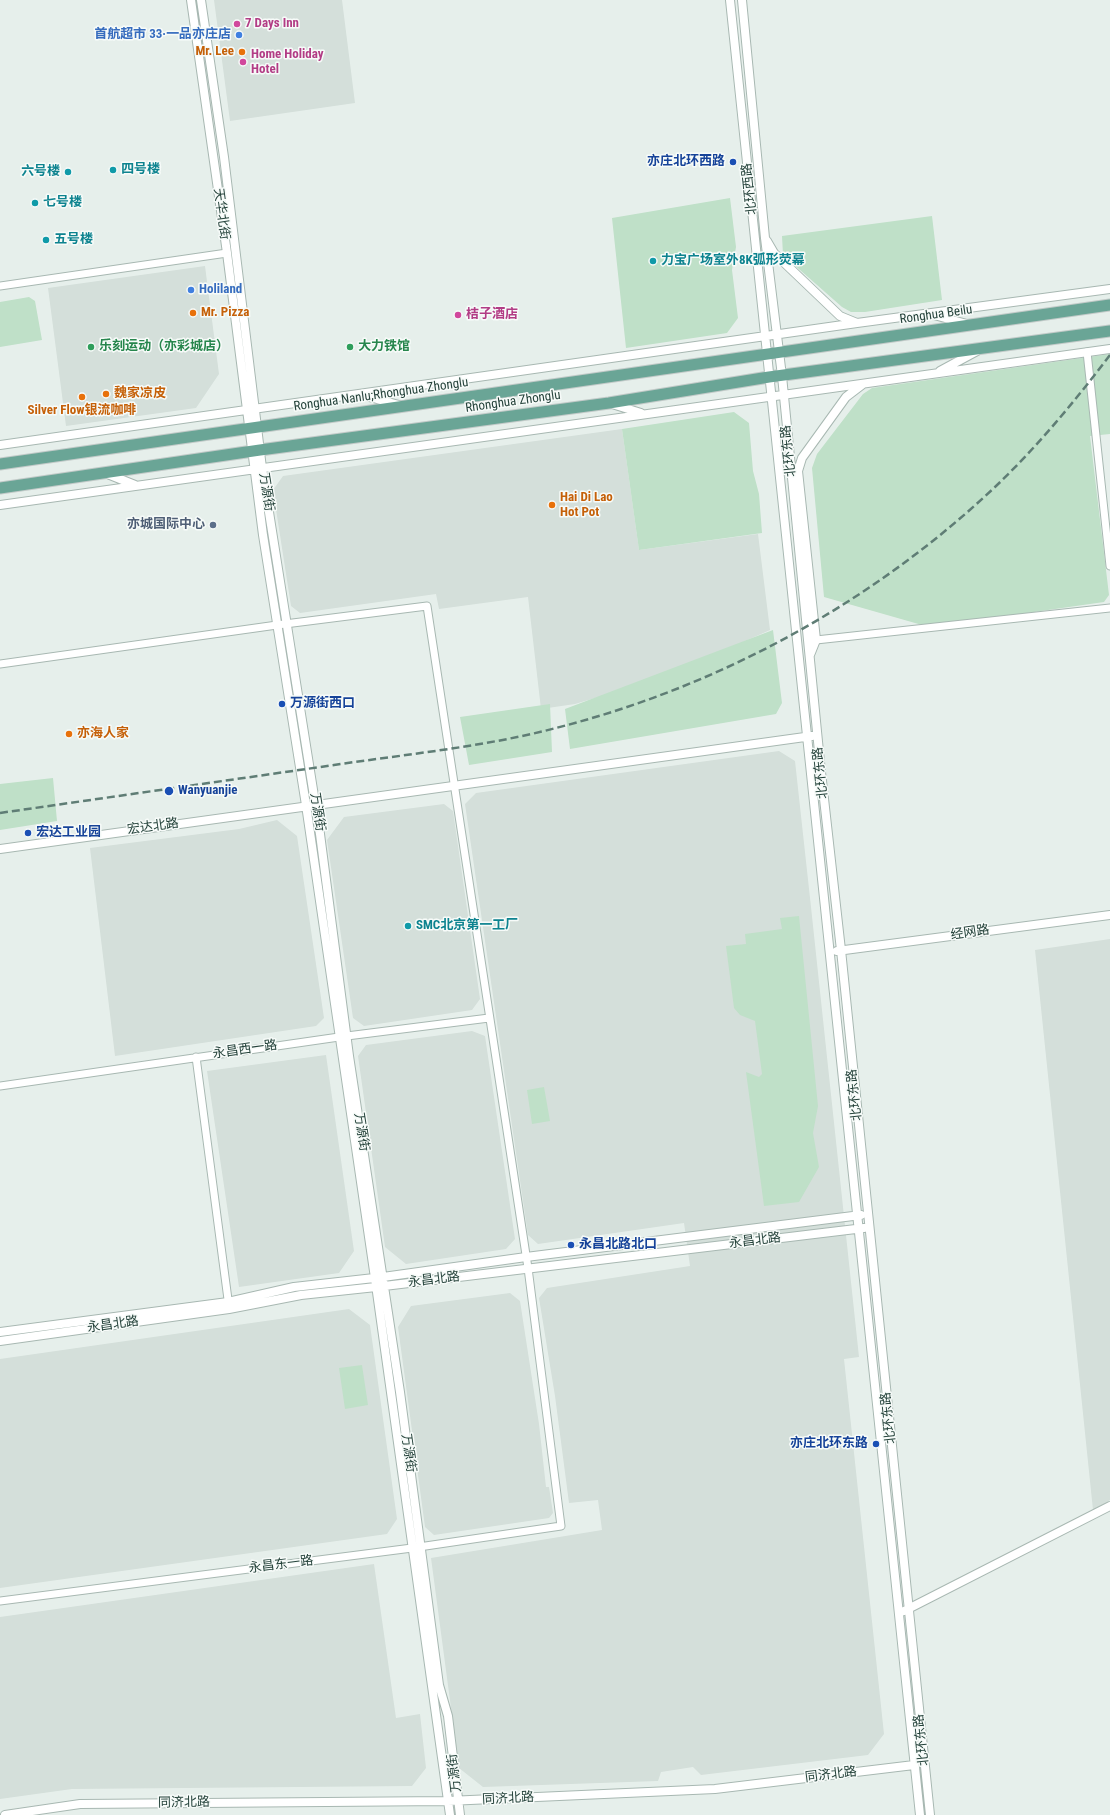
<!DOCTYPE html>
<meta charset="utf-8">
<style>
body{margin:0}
canvas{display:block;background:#e6efeb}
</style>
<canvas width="1110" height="1815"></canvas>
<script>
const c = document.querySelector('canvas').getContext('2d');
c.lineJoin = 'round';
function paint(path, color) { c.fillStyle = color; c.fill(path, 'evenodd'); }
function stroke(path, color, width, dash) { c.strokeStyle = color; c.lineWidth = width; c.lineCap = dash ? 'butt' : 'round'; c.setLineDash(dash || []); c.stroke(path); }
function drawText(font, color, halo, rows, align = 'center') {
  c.font = font + ' "Roboto Condensed","Noto Sans SC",sans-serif'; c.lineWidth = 3; c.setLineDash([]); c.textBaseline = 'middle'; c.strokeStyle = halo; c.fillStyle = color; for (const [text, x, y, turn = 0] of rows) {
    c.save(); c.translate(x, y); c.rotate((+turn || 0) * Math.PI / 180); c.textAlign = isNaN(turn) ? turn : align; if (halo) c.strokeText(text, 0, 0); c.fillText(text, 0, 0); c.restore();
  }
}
paint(new Path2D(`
 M214 0H342L355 103 230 121Z
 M205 266 219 374 196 408 66 426 48 288Z
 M622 429 639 550 758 534 770 630 682 669 615 692 575 704 541 709 528 597 439 609 436 594 300 613 291 606 273 490 283 476Z
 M779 751 795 761 811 907 859 1357 844 1359 884 1734 868 1755 701 1775 693 1767 661 1772 658 1781 483 1787 459 1768 431 1558 602 1530 598 1500 569 1503 555 1396 539 1298 547 1288 690 1266 684 1223 538 1244 528 1235 465 804 476 793Z
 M444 804 453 811 480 999 472 1010 364 1026 353 1018 327 840 344 817Z
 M277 820 297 836 324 1018 316 1026 115 1056 90 848 239 829Z
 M1110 939V1500L1093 1510 1035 950Z
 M472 1031 485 1036 515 1239 506 1249 406 1264 385 1247 358 1056 366 1045Z
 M326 1055 354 1251 339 1273 239 1287 207 1071Z
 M510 1293 520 1301 539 1424 546 1487H549L553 1513 549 1518 434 1535 425 1527 398 1327 411 1306Z
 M349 1309 370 1325 397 1519 387 1534 0 1588V1359Z
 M374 1564 396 1718 420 1714 426 1768 412 1786 72 1789 0 1799V1617Z`), '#d4dfda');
paint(new Path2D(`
 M730 198 736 247 732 270 738 318 727 333 626 348 612 218Z
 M932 216 942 300 865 312H851L842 307 783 255 782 236Z
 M29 297 35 301 42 340 0 347V302Z
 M1110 354V434L1090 436 1109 595 1104 602 929 627 824 597 812 468 817 454 863 394 872 388Z
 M734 412 749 423 753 471 759 494 762 533 639 550 622 429Z
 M773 630 782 703 776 714 570 749 565 709Z
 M550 704 552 752 469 765 460 717Z
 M53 778 57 821 0 830V784Z
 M799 916 818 1106 813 1133 819 1167 799 1202 764 1206 746 1072 759 1077 762 1074 755 1021 740 1015 734 1008 726 946 746 944 745 934 782 929 780 918Z
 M544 1087 550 1121 532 1124 527 1090Z
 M362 1365 368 1405 345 1409 339 1368Z`), '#bfe0c8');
const minor = new Path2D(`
 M0 286 227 253
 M1087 352 1110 566
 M816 640 1110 608
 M0 664 277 625 427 606 528 1268 561 1526 412 1548 0 1601
 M196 1057 229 1307
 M0 1086 339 1037 489 1018`);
const tertiary = new Path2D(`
 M191 0 227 253 263 535 306 805 375 1278 450 1815
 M201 0 224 157 262 468 320 834 349 1056 400 1392 439 1685 448 1716 460 1815
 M730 0 920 1815
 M742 0 765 238 782 376 821 772 841 950 930 1815
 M767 241 774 253 840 316 857 323 1110 289
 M934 315 967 324
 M940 371 977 351
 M362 395 399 405
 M612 404 641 413
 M0 445 857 323
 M105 473 135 485
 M0 505 1110 349
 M810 655 816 640 798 471 802 458 846 397 863 384
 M0 849 812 736
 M837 951 1110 915
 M0 1332 228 1302 294 1287 383 1277 526 1257 861 1215
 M0 1341 229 1309 301 1295 376 1287 864 1228
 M904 1611 1110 1506
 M5 1815 80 1804 448 1801 715 1789 914 1765`);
const primary = new Path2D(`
 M0 464 1110 305
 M0 488 260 450 609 403 769 377 1110 331`);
stroke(minor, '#a8b8b2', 9);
stroke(tertiary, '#a8b8b2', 10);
stroke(primary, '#c2cac8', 13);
stroke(minor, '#fff', 7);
stroke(tertiary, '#fff', 8);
stroke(primary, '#6aa596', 11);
stroke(new Path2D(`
 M0 813C111 797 223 781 334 765 408 754 483 747 556 728 720 686 872 603 995 487 1037 447 1075 401 1110 355`), '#5f7d75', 2.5, [8, 4]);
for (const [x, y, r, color] of [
 [237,24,4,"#d1479c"],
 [239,35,4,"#3f7fe0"],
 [242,52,4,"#e8710a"],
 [243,62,4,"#d1479c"],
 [733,162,4,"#1a4fb4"],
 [113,170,4,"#0f9aa8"],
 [68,172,4,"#0f9aa8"],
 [35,203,4,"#0f9aa8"],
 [46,240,4,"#0f9aa8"],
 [653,261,4,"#0f9aa8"],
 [191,290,4,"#3f7fe0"],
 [193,313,4,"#e8710a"],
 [458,315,4,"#d1479c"],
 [91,347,4,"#2e9e5b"],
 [350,347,4,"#2e9e5b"],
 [106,394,4,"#e8710a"],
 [82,397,4,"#e8710a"],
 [552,505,4,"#e8710a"],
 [213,525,4,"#5c6f8a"],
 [282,704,4,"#1a4fb4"],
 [69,734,4,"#e8710a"],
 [169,791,5,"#1a4fb4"],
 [28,833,4,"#1a4fb4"],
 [408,926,4,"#0f9aa8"],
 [571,1245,4,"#1a4fb4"],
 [876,1444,4,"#1a4fb4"]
]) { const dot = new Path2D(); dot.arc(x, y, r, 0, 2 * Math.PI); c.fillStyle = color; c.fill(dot); stroke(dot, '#f7fbf9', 1.5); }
drawText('bold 13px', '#b23c85', '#f7fbf9', [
 ["7 Days Inn",245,24],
 ["Home Holiday",251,55],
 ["Hotel",251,70],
 ["桔子酒店",466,315]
], 'left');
drawText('bold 13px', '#366cbe', '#f7fbf9', [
 ["首航超市 33·一品亦庄店",231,35],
 ["Holiland",199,290,"left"]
], 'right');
drawText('bold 13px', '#c56008', '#f7fbf9', [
 ["Mr. Lee",234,52,"right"],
 ["Mr. Pizza",201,313],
 ["魏家凉皮",114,394],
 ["Silver Flow银流咖啡",82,411,"center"],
 ["Hai Di Lao",560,498],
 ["Hot Pot",560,513],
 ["亦海人家",77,734]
], 'left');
drawText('bold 13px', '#164399', '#f7fbf9', [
 ["亦庄北环西路",725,162,"right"],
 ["万源街西口",290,704],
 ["Wanyuanjie",178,791],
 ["宏达工业园",36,833],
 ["永昌北路北口",579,1245],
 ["亦庄北环东路",868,1444,"right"]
], 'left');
drawText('bold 13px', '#0d838f', '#f7fbf9', [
 ["四号楼",121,170],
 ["六号楼",60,172,"right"],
 ["七号楼",43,203],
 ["五号楼",54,240],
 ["力宝广场室外8K弧形荧幕",661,261],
 ["SMC北京第一工厂",416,926]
], 'left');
drawText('13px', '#24423a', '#f7fbf9', [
 ["北环西路",750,189,-96],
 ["天华北街",221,214,82],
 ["Ronghua Beilu",936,315,-8],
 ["Ronghua Nanlu;Rhonghua Zhonglu",381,395,-8],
 ["Rhonghua Zhonglu",513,402,-8],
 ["北环东路",789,451,-96],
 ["万源街",266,492,81],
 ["北环东路",821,773,-96],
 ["万源街",317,812,81],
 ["宏达北路",153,827,-8],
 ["经网路",970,933,-8],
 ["永昌西一路",245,1050,-8],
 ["北环东路",855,1095,-96],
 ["万源街",361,1132,81],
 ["永昌北路",755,1241,-7],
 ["永昌北路",434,1280,-7],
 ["永昌北路",113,1325,-8],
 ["北环东路",889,1418,-96],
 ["万源街",408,1453,82],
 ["永昌东一路",281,1565,-7],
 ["北环东路",922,1740,-96],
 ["万源街",455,1773,-97],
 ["同济北路",831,1775,-7],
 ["同济北路",508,1799,-3],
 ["同济北路",184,1803,-1]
]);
drawText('bold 13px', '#27864d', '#f7fbf9', [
 ["乐刻运动（亦彩城店）",99,347],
 ["大力铁馆",358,347]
], 'left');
drawText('bold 13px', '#4e5e75', '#f7fbf9', [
 ["亦城国际中心",205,525]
], 'right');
</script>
